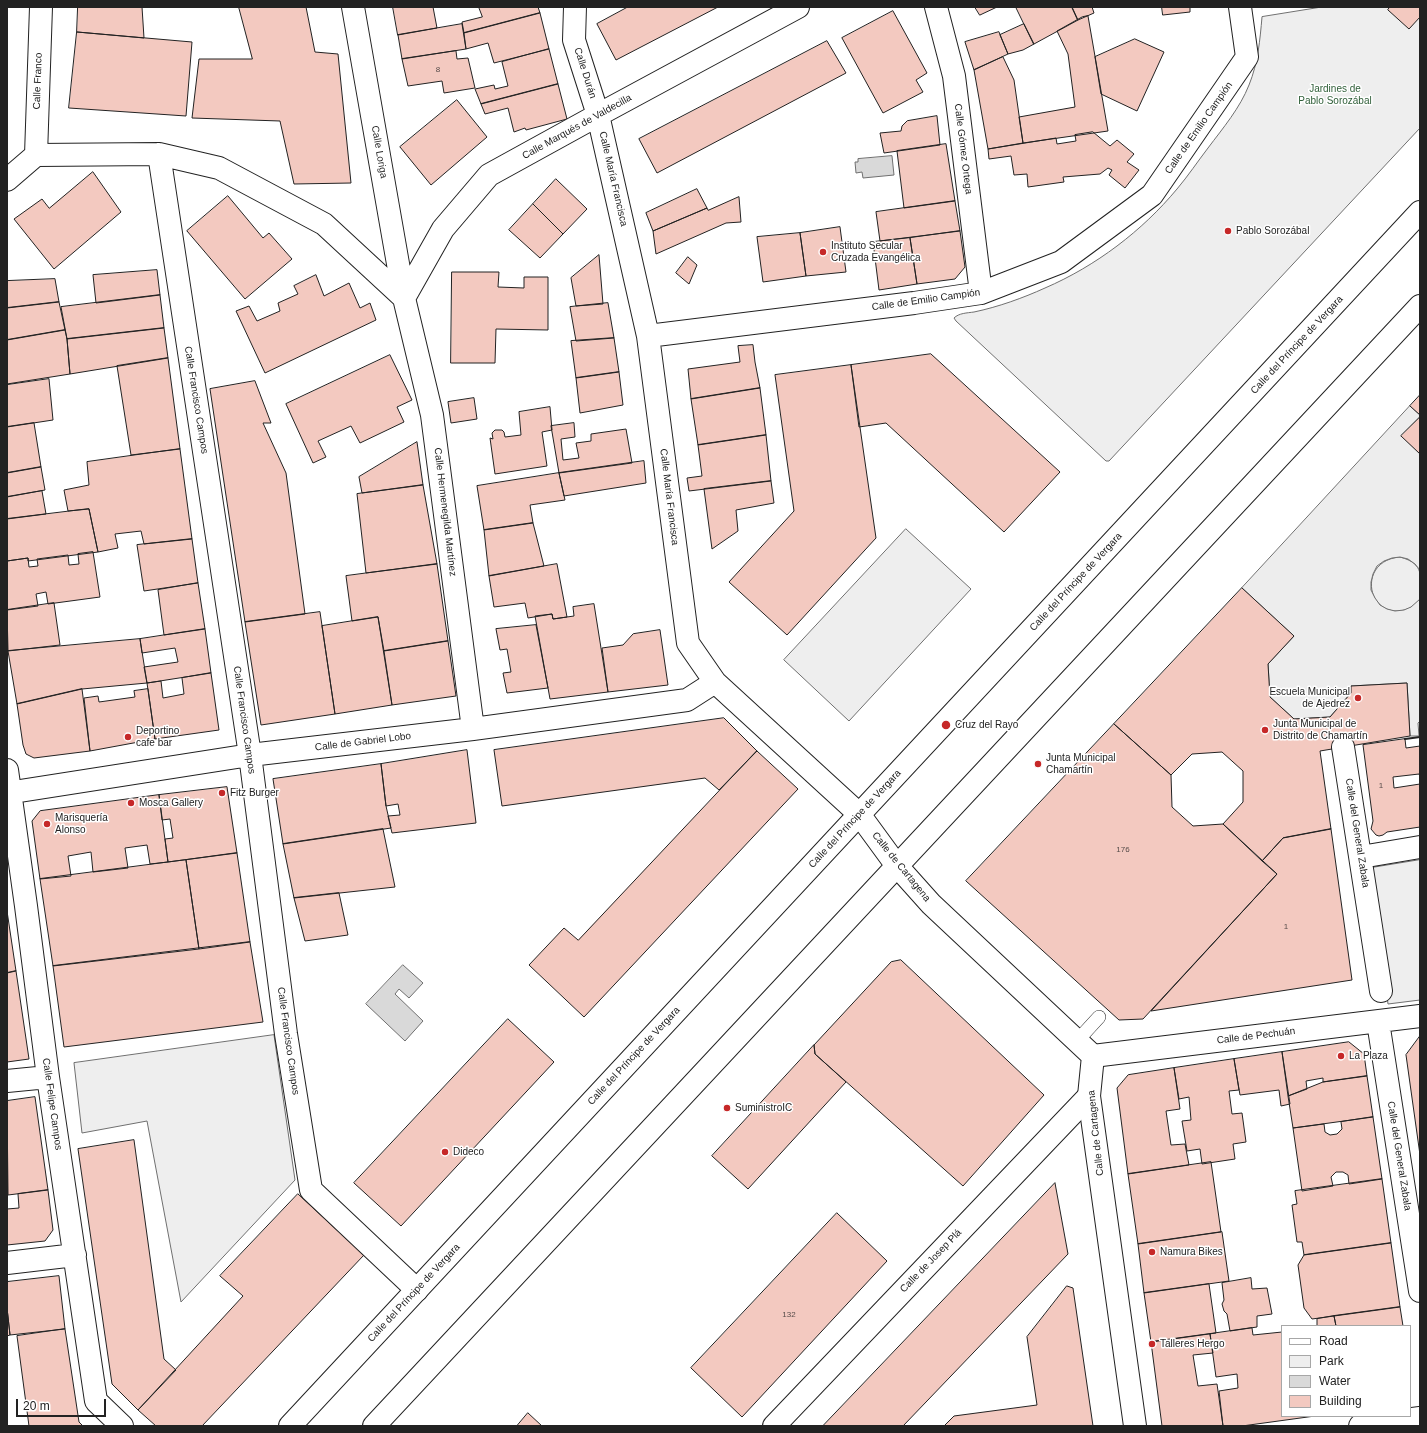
<!DOCTYPE html>
<meta charset="utf-8">
<style>
body{margin:0}
#map{position:relative;width:1427px;height:1433px;overflow:hidden;background:#fff;font-family:Arial,sans-serif}
canvas{display:block}
.frame{position:absolute;inset:0;border:8px solid #222;pointer-events:none}
.legend{position:absolute;left:1281px;top:1325px;width:130px;height:92px;box-sizing:border-box;background:#fff;border:1px solid #a7a7a7;margin:0;padding:5px 7px;list-style:none;font-size:12px;color:#222}
.legend li{display:flex;align-items:center;gap:8px;height:20px}
.legend b{width:20px;border:1px solid #a7a7a7}
.scale{position:absolute;left:16px;top:1399px;width:90px;height:18px;box-sizing:border-box;border:2px solid #222;border-top:0;padding-left:5px;font-size:12px;line-height:14px;white-space:nowrap;color:#222;-webkit-text-stroke:3px #fff;paint-order:stroke}
</style>
<div id="map">
<canvas width="1427" height="1433"></canvas>
<div class="frame"></div>
<ul class="legend">
<li><b style="height:5px;background:#fff"></b>Road</li>
<li><b style="height:11px;background:#eee"></b>Park</li>
<li><b style="height:11px;background:#d9d9d9"></b>Water</li>
<li><b style="height:11px;background:#f3c9c0"></b>Building</li>
</ul>
<div class="scale">20 m</div>
</div>
<script>
const c = document.querySelector('canvas').getContext('2d');
c.lineJoin = 'round';
function paint(path, color) { c.fillStyle = color; c.fill(path, 'evenodd'); }
function stroke(path, color, width, dash) { c.strokeStyle = color; c.lineWidth = width; c.lineCap = dash ? 'butt' : 'round'; c.setLineDash(dash || []); c.stroke(path); }
function drawText(font, color, halo, rows, align = 'center') {
  c.font = font + ' Arial,sans-serif'; c.lineWidth = 3; c.setLineDash([]); c.textBaseline = 'middle'; c.strokeStyle = halo; c.fillStyle = color; for (const [text, x, y, turn = 0] of rows) {
    c.save(); c.translate(x, y); c.rotate((+turn || 0) * Math.PI / 180); c.textAlign = isNaN(turn) ? turn : align; if (halo) c.strokeText(text, 0, 0); c.fillText(text, 0, 0); c.restore();
  }
}
const green = new Path2D(`
 M1322 7H1420V128L1109 461H1106L956 321 954 318C959 313 967 313 974 312 998 307 1023 298 1045 288 1096 266 1142 231 1177 189 1188 176 1198 161 1208 148 1223 128 1240 108 1249 85 1258 63 1260 40 1262 17Z
 M906 529 971 589 849 721 784 660Z
 M1400 557C1426 564 1420 577 1420 599 1415 606 1408 610 1399 611 1365 613 1359 560 1400 557Z
 M1420 860V1000L1388 1004 1371 868Z
 M274 1035 295 1180 181 1302 147 1121 82 1133 74 1063Z`);
paint(green, '#eee');
stroke(green, '#6f6f6f', 1);
const parking = new Path2D(`
 M1410 406 1420 415V417L1402 436 1420 454V570L1415 564 1408 559 1400 557 1392 558 1384 561 1377 566 1373 574 1371 582V590L1375 598 1380 605 1387 609 1395 611 1404 610 1411 607 1420 599V721L1418 723 1419 736H1410L1407 683 1351 686V693L1330 717 1294 719 1270 697 1268 664 1294 636 1242 588Z`);
paint(parking, '#ededed');
stroke(parking, '#6f6f6f', 1);
const water = new Path2D(`
 M892 156 894 175 863 178 862 172 856 173 855 162H858V159Z
 M403 965 423 983 409 998 399 989 395 994 423 1021 405 1041 366 1004Z`);
paint(water, '#d9d9d9');
stroke(water, '#6f6f6f', 1);
const building = new Path2D(`
 M78 7H142L144 38 77 32Z
 M239 7H306L315 52 338 54 351 183 294 184 280 121 192 118 199 59H252Z
 M393 7H433L437 28 398 35Z
 M479 7H538L540 13 464 33 462 22 482 17Z
 M628 7H718L616 60 597 24Z
 M975 7H997L980 15Z
 M1016 7H1072L1078 20 1034 44Z
 M1072 7H1092L1094 13 1078 20Z
 M1162 7H1190V12L1163 15Z
 M1390 7H1420V17L1409 29 1388 10Z
 M893 11 927 73 916 80 923 92 883 113 842 38Z
 M540 13 549 49 494 63 488 43 466 49 464 33Z
 M1088 16 1108 131 1023 143 1019 117 1075 107 1068 54 1057 31 1082 17Z
 M462 24 466 49 402 59 398 35Z
 M1024 24 1034 44 1023 50 1008 54 1000 35Z
 M77 32 192 42 186 116 69 108Z
 M999 32 1008 54 974 70 965 42Z
 M1135 39 1164 52 1137 111 1101 94 1095 57Z
 M827 41 846 73 657 173 639 139Z
 M549 49 558 84 481 104 475 89 494 85 495 89 508 86 502 62Z
 M456 51 457 59 468 58 475 88 444 93 442 81 408 86 402 59Z
 M1003 57 1014 80 1023 143 988 149 974 70Z
 M558 84 567 119 526 130 525 128 514 132 508 108 485 114 481 104Z
 M457 100 487 137 431 185 400 147Z
 M937 116 940 145 884 153 880 133 901 131 902 126 907 121Z
 M1093 132 1110 146 1117 140 1134 154 1127 162 1139 170 1125 188 1109 175 1112 170 1108 168 1100 174 1063 177 1064 182 1028 187 1027 174 1014 175 1011 156 989 159 988 149 1056 138 1057 144 1076 141 1075 135Z
 M946 144 955 201 904 208 897 151Z
 M93 172 121 212 54 269 14 219 42 199 49 208Z
 M556 179 587 209 563 234 533 204Z
 M697 189 707 208 653 231 646 213Z
 M228 196 263 238 269 233 292 259 245 299 187 231Z
 M739 197 741 222 726 223 656 254 653 231 707 208 708 210Z
 M955 201 960 231 880 241 876 212Z
 M533 204 563 234 540 258 509 230Z
 M840 227 846 272 806 276 800 233Z
 M960 231 965 267 955 279 917 284 910 238Z
 M800 233 806 276 763 282 757 237Z
 M910 238 917 284 879 290 873 242Z
 M599 255 603 304 576 306 571 278Z
 M688 257 697 265 689 284 676 273Z
 M157 270 160 295 96 303 93 275Z
 M452 272H499L498 287 524 288V277H548V330L496 329 495 363H451Z
 M316 275 324 296 349 283 360 308 370 303 376 320 265 373 236 311 249 306 257 321 280 311 278 303 298 294 294 286Z
 M55 279 59 302 7 308V281Z
 M160 295 164 328 67 339 61 307Z
 M59 302 65 330 7 340V308Z
 M608 303 614 338 576 341 570 307Z
 M164 328 168 358 70 374 67 339Z
 M65 330 67 339 70 374 7 384V340Z
 M614 338 619 372 576 378 571 341Z
 M753 345 755 362 760 388 691 399 688 369 740 362 738 346Z
 M931 354 1060 472 1004 532 886 423 859 427 851 365Z
 M390 355 412 400 397 407 404 422 360 443 351 426 318 441 326 457 313 463 286 404Z
 M168 358 180 449 131 455 117 366Z
 M851 365 876 538 787 635 729 582 794 511 775 375Z
 M619 372 623 405 580 413 576 378Z
 M49 379 53 420 7 427V385Z
 M255 381 271 423H263L286 473 305 614 245 622 210 389Z
 M760 388 766 435 698 445 691 399Z
 M1420 395V415L1410 406Z
 M474 398 477 419 451 423 448 402Z
 M550 407 552 430 542 432 547 466 495 474 490 438 493 439 492 433 495 430H502L504 432 505 437 521 435 519 412Z
 M1420 417V454L1401 436Z
 M34 423 41 467 7 473V427Z
 M574 423 575 437 561 439 563 460 579 458 576 443 591 441V434L626 429 632 463 559 473 551 426Z
 M766 435 771 481 689 491 687 478 702 476 698 445Z
 M417 442 423 485 362 493 359 477Z
 M180 449 192 539 144 544 141 531 115 534 118 548 98 552 89 509 68 511 64 490 89 485 87 462Z
 M644 461 646 483 564 496 559 473Z
 M41 467 45 490 7 497V473Z
 M559 473 565 500 530 505 533 523 484 530 477 486Z
 M771 481 774 503 736 510 738 531 712 549 704 489Z
 M423 485 437 564 366 573 357 494Z
 M42 491 46 514 7 519V497Z
 M89 509 98 552 28 561V558L7 561V519Z
 M533 523 544 566 489 576 484 530Z
 M192 539 198 583 144 591 137 545Z
 M93 552 100 597 48 604 46 592 36 594 38 606 7 610V561L28 558 29 567 38 566 37 559 68 555 69 565 79 564 78 554Z
 M437 564 448 641 384 651 378 617 352 621 346 576Z
 M557 564 567 617 553 619 552 614 528 618 525 603 494 607 489 576Z
 M198 583 205 629 164 635 158 590Z
 M1242 588 1294 636 1268 664 1270 697 1294 719 1330 717 1351 693V686L1407 683 1410 736 1320 751 1331 829 1283 838 1262 861 1223 824 1243 802V771L1222 752 1192 754 1171 775 1114 724Z
 M54 603 60 645 8 651 7 610Z
 M594 604 608 692 550 699 535 616 552 614 553 619 574 616 573 607Z
 M320 612 335 714 261 725 245 622Z
 M378 617 392 705 335 714 322 626Z
 M536 625 548 688 507 693 503 673 511 672 507 649 500 650 496 629Z
 M205 629 211 673 147 683 144 667 178 662 175 648 142 653 140 639Z
 M660 630 668 685 608 692 602 648 623 645 633 634Z
 M140 639 147 683 82 689 17 704 8 651Z
 M448 641 456 696 392 705 384 651Z
 M211 673 219 730 155 739 147 683 161 681 163 698 184 694 182 678Z
 M82 689 90 751 34 758 26 754 23 745 17 704Z
 M148 689 155 739 90 751 84 698 98 696 99 702 135 697 134 691Z
 M724 718 757 751 719 790 705 778 502 806 494 750Z
 M1114 724 1171 775 1172 807 1193 826 1223 824 1277 874 1143 1019 1119 1020 966 881Z
 M1405 739 1406 748 1420 746V777L1419 774 1393 777 1394 788 1420 784V827L1387 832 1383 835 1379 836 1376 835 1371 829 1373 821 1363 745Z
 M467 750 476 823 392 833 388 816 400 815 398 804 386 806 381 764Z
 M757 751 798 789 584 1017 529 965 564 928 578 940Z
 M381 764 386 806 391 828 283 844 273 779Z
 M227 787 237 853 168 862 165 839 173 838 170 819 162 820 159 795Z
 M159 795 168 862 150 864 147 845 125 848 128 868 93 872 91 852 68 856 71 876 40 879 32 821 40 811Z
 M383 829 395 887 294 898 283 844Z
 M1331 829 1352 980 1151 1011 1277 874 1262 861 1283 838Z
 M237 853 250 942 199 949 186 860Z
 M186 860 199 949 53 966 40 879Z
 M339 893 348 935 305 941 294 898Z
 M7 911 16 971 7 973Z
 M250 942 263 1022 64 1047 53 966Z
 M901 960 1044 1095 963 1186 815 1054 814 1045 891 962Z
 M16 971 29 1059 7 1062V973Z
 M508 1019 554 1062 401 1226 354 1183Z
 M1420 1036V1155L1406 1055Z
 M1349 1042 1364 1054 1367 1076 1323 1082V1078L1306 1081 1307 1089 1288 1096 1282 1052Z
 M814 1045 815 1054 846 1082 748 1189 712 1156Z
 M1282 1052 1290 1104 1281 1106 1279 1090 1240 1095 1234 1059Z
 M1234 1059 1239 1090 1229 1091 1232 1114 1242 1113 1246 1142 1233 1144 1235 1159 1202 1164 1200 1149 1187 1151 1182 1121 1191 1120 1189 1097 1179 1099 1174 1068Z
 M1174 1068 1180 1109 1166 1111 1171 1145 1185 1144 1189 1165 1128 1174 1117 1088 1128 1075Z
 M1367 1076 1373 1117 1293 1128 1288 1096 1323 1082Z
 M35 1097 48 1190 8 1195 7 1101Z
 M1373 1117 1382 1179 1349 1184 1348 1175 1343 1172H1336L1331 1177 1333 1186 1302 1191 1293 1128 1324 1124 1325 1132 1330 1135 1337 1134 1342 1129 1341 1122Z
 M134 1140 164 1359 176 1370 138 1410 112 1384 78 1149Z
 M1211 1162 1221 1232 1138 1244 1128 1174Z
 M1382 1179 1391 1243 1304 1255 1302 1242H1297L1292 1205 1297 1204 1295 1191Z
 M1055 1183 1068 1254 903 1426H823Z
 M48 1190 53 1230 45 1241 7 1245V1209L19 1208 18 1194Z
 M298 1194 364 1255 202 1426H156L138 1410 243 1296 220 1276Z
 M837 1213 887 1261 742 1417 691 1368Z
 M1222 1232 1229 1281 1144 1293 1138 1244Z
 M1391 1243 1400 1307 1312 1319 1304 1308 1298 1265 1304 1255Z
 M59 1276 65 1329 10 1335 7 1308V1282Z
 M1251 1278 1252 1289 1267 1288 1272 1314 1257 1316V1327L1230 1331 1227 1314 1224 1311 1222 1304 1224 1300 1222 1283Z
 M1209 1284 1216 1333 1151 1342 1144 1293Z
 M1067 1286 1073 1288 1093 1426H944L954 1416 1037 1405 1027 1337Z
 M1400 1307 1403 1326H1336L1334 1316Z
 M7 1308 10 1335 7 1336Z
 M1334 1316 1336 1326H1317V1319Z
 M1252 1328 1253 1335 1282 1332V1416H1315L1242 1426H1223L1219 1391 1238 1388 1237 1374 1216 1377 1210 1334Z
 M65 1329 79 1422 83 1426H29L17 1336Z
 M1210 1334 1213 1353 1193 1355 1198 1386 1217 1384 1223 1426H1162L1151 1342Z
 M528 1413 542 1426H517Z`);
paint(building, '#f3c9c0');
stroke(building, '#222', 1);
const lane = new Path2D(`
 M1077 1041 1099 1017`);
const street = new Path2D(`
 M353 7 404 298 432 415 473 729
 M575 7 574 40 598 115 648 336 688 643 715 682 859 814
 M936 7 954 76 981 293
 M159 154 250 755 286 1034 311 1190 417 1290
 M36 155 41 7
 M7 180 36 155 159 154 219 168 324 224 404 298
 M404 298 443 229 489 175 598 115 798 7
 M648 336 914 303 981 293 1061 262 1152 195 1247 57 1240 7
 M1343 747 1381 991
 M7 770 26 906 48 1077 96 1401 122 1426
 M7 793 250 755 473 729 687 700 715 682
 M1361 857 1420 847
 M1378 1022 1420 1291
 M1093 1056 1420 1016
 M7 1081 48 1077
 M7 1263 75 1255
 M774 1426 1089 1096
 M1360 1426 1420 1418`);
const secondary = new Path2D(`
 M859 814 897 866 931 904 1093 1056 1089 1096 1135 1426
 M290 1426 1420 212
 M374 1426 1420 306`);
stroke(lane, '#222', 14);
stroke(street, '#222', 24);
stroke(secondary, '#222', 24);
stroke(lane, '#fff', 13);
stroke(street, '#fff', 22);
stroke(secondary, '#fff', 22);
stroke(new Path2D(`
 M1405 739 1420 737`), '#222', 2);
for (const [x, y, r, color] of [
 [1228,231,4,"#c62828"],
 [823,252,4,"#c62828"],
 [1358,698,4,"#c62828"],
 [946,725,5,"#c62828"],
 [1265,730,4,"#c62828"],
 [128,737,4,"#c62828"],
 [1038,764,4,"#c62828"],
 [222,793,4,"#c62828"],
 [131,803,4,"#c62828"],
 [47,824,4,"#c62828"],
 [1341,1056,4,"#c62828"],
 [727,1108,4,"#c62828"],
 [445,1152,4,"#c62828"],
 [1152,1252,4,"#c62828"],
 [1152,1344,4,"#c62828"]
]) { const dot = new Path2D(); dot.arc(x, y, r, 0, 2 * Math.PI); c.fillStyle = color; c.fill(dot); stroke(dot, '#fff', 1.5); }
drawText('8px', '#564c4a', null, [
 ["8",438,70],
 ["1",1381,786],
 ["176",1123,850],
 ["1",1286,927],
 ["132",789,1315]
]);
drawText('10px', '#222', '#fff', [
 ["Calle Durán",585,73,72],
 ["Calle Franco",38,81,-88],
 ["Calle Marqués de Valdecilla",577,127,-29],
 ["Calle de Emilio Campión",1199,128,-55],
 ["Calle Gómez Ortega",963,149,83],
 ["Calle Loriga",379,152,80],
 ["Calle María Francisca",613,179,77],
 ["Calle de Emilio Campión",926,300,-8],
 ["Calle del Príncipe de Vergara",1297,345,-47],
 ["Calle Francisco Campos",196,400,81],
 ["Calle María Francisca",669,497,83],
 ["Calle Hermenegilda Martínez",445,512,83],
 ["Calle del Príncipe de Vergara",1076,582,-47],
 ["Calle Francisco Campos",244,720,82],
 ["Calle de Gabriel Lobo",363,742,-7],
 ["Calle del Príncipe de Vergara",855,819,-47],
 ["Calle del General Zabala",1357,833,81],
 ["Calle de Cartagena",901,867,51],
 ["Calle de Pechuán",1256,1036,-7],
 ["Calle Francisco Campos",288,1041,82],
 ["Calle del Príncipe de Vergara",634,1056,-47],
 ["Calle Felipe Campos",52,1104,82],
 ["Calle de Cartagena",1096,1133,-96],
 ["Calle del General Zabala",1399,1156,81],
 ["Calle de Josep Plá",931,1261,-46],
 ["Calle del Príncipe de Vergara",414,1293,-47]
]);
drawText('10px', '#2f5e38', '#fff', [
 ["Jardines de",1335,89],
 ["Pablo Sorozábal",1335,101]
]);
drawText('10px', '#222', '#fff', [
 ["Pablo Sorozábal",1236,231],
 ["Instituto Secular",831,246],
 ["Cruzada Evangélica",831,258],
 ["Escuela Municipal",1350,692,"right"],
 ["de Ajedrez",1350,704,"right"],
 ["Junta Municipal de",1273,724],
 ["Distrito de Chamartín",1273,736],
 ["Cruz del Rayo",955,725],
 ["Deportino",136,731],
 ["cafe bar",136,743],
 ["Junta Municipal",1046,758],
 ["Chamartín",1046,770],
 ["Fitz Burger",230,793],
 ["Mosca Gallery",139,803],
 ["Marisquería",55,818],
 ["Alonso",55,830],
 ["La Plaza",1349,1056],
 ["SuministroIC",735,1108],
 ["Dideco",453,1152],
 ["Namura Bikes",1160,1252],
 ["Talleres Hergo",1160,1344]
], 'left');
</script>
